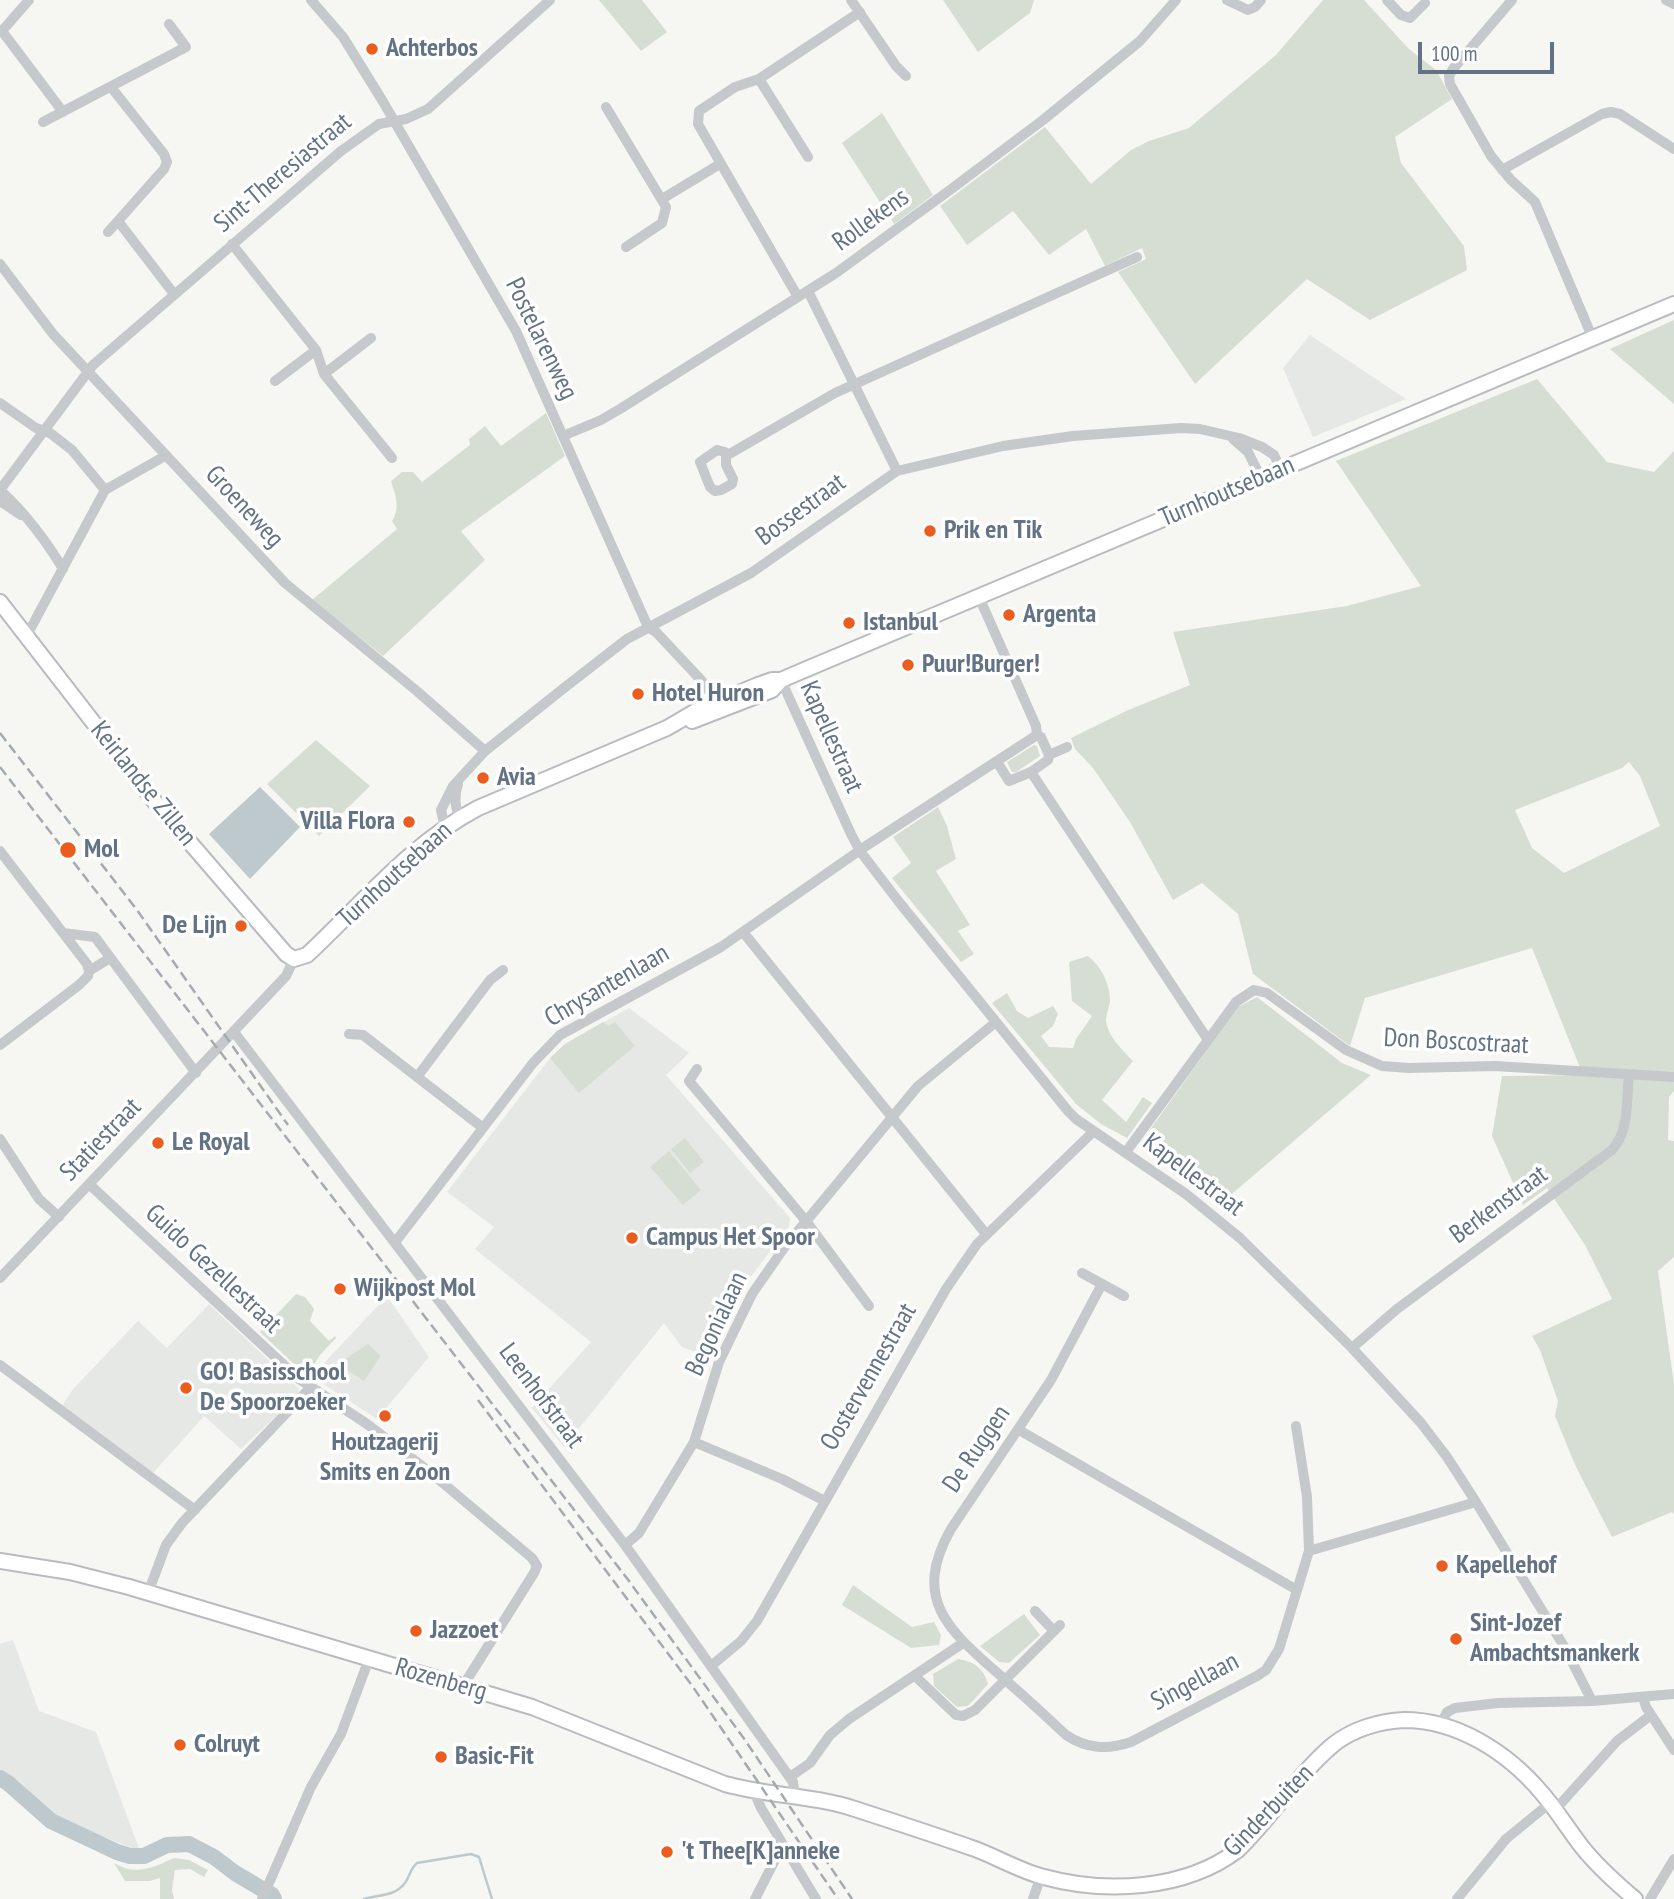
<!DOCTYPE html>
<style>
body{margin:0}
#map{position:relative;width:1674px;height:1899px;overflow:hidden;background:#f6f6f2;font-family:"PT Sans Narrow",sans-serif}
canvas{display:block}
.scale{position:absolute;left:1418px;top:42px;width:136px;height:32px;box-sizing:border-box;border:4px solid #637385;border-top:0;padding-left:9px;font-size:21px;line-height:24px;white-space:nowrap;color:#637385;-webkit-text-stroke:5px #fff;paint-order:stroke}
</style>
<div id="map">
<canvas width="1674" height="1899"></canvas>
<div class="scale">100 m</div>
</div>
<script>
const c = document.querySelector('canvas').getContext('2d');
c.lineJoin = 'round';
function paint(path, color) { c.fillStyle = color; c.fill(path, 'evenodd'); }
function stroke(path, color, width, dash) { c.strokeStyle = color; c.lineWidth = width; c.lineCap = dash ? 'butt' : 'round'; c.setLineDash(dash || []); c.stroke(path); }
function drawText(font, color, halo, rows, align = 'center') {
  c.font = font + ' "PT Sans Narrow",sans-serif'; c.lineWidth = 7; c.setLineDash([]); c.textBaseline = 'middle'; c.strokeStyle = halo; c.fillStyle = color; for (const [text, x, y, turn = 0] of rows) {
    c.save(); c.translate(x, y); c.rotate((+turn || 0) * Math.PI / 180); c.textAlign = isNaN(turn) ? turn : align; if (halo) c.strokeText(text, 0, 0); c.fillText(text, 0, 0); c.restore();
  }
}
paint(new Path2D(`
 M1310 335 1406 399 1313 437 1283 368Z
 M629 1008 689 1053 666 1075 790 1218 789 1227 742 1288 712 1358 682 1347 664 1323 564 1447 532 1408 591 1342 475 1249 494 1227 447 1192 550 1058 565 1044Z
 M387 1296 429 1357 377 1419 314 1378 327 1360Z
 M209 1304 299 1389 298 1395 241 1449 204 1416 153 1473 62 1406 73 1389 138 1321 167 1348Z
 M13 1640 39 1711 96 1732 140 1851 54 1818 21 1783 0 1769V1644Z`), '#e6e8e6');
paint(new Path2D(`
 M599 0H642L667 32 641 51Z
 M943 0H1034L1030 13 978 52Z
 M1323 0H1364L1409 49 1436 70 1452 99 1395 137 1401 163 1464 246 1467 270 1370 320 1307 279 1195 384 1118 272 1146 259 1142 248 1105 266 1086 229 1049 255 1013 211 967 245 940 206 1045 127 1091 184 1131 150 1149 141 1189 128 1276 55Z
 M882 113 933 195 894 224 842 143Z
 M1674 320V404L1610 349Z
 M1537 379 1607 462 1654 472 1674 451V1091L1669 1097 1668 1140 1674 1141V1257L1658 1271 1674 1384V1514L1672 1512 1612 1537 1576 1467 1555 1416 1558 1401 1540 1350 1532 1336 1612 1299 1585 1245 1547 1188 1523 1205 1492 1136 1502 1076 1583 1075 1532 948 1365 998 1350 1046 1253 974 1238 914 1202 883 1173 900 1130 822 1093 768 1075 749 1071 738 1126 711 1190 685 1173 632 1347 606 1421 586 1336 461ZM1629 762 1640 776 1660 826 1564 873 1532 848 1515 810 1622 768Z
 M546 413 565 456 461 531 485 560 383 656 312 600 397 529 392 521C401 507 395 495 391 481L402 472H413L422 482 470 445 469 439 485 426 501 446Z
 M316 740 370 786 319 836 267 784Z
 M1034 745 1037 746 1040 756 1016 772H1012L1007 762Z
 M938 807 947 826 956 859 936 871 970 925 958 931 974 954 961 962 892 878 911 863 893 837Z
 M1088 956C1101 967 1109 981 1110 999 1110 1006 1106 1013 1106 1020 1107 1036 1123 1050 1133 1061L1102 1100 1126 1122 1143 1097 1152 1103 1127 1138 1101 1124 1076 1104 992 1003 1007 993 1017 1011 1028 1018 1053 1006 1058 1014 1053 1026 1041 1036 1049 1047 1073 1048 1076 1039 1092 1016 1072 1001 1069 962Z
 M1257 997 1342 1063 1371 1075 1219 1205 1139 1145 1238 1007Z
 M603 1022 609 1026 615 1022 635 1046 579 1093 550 1058 565 1044Z
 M685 1138 704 1162 690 1173 671 1149Z
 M669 1151 701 1190 683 1205 650 1167Z
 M296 1294 305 1297 314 1309 310 1321 329 1341 335 1336 336 1338 320 1355 308 1374 294 1364 260 1332Z
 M368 1344 381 1356 364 1381 338 1364Z
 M853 1585 912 1627 934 1622 941 1635 939 1645 911 1648 842 1605Z
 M1024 1614 1040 1635 1009 1663 999 1662 980 1646Z
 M958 1659C974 1661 984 1669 988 1684L968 1706 957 1707 934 1686 933 1674Z
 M174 1858 189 1860 208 1870 204 1877 190 1869 175 1870 172 1890 174 1899H160V1878L150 1881H125L114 1863C136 1876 152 1868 174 1858Z`), '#d6ded3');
paint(new Path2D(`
 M260 787 300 827 250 879 209 834Z`), '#bec9ce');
stroke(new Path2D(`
 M364 1899C380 1894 394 1897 405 1883 410 1876 410 1869 417 1863L471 1854 479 1857 492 1899`), '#bec9ce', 2.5);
stroke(new Path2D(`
 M0 1778 8 1783 51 1821 117 1852 130 1856H144L167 1845 189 1844 214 1857 235 1873 272 1895 274 1899`), '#bec9ce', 16);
const major = new Path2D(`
 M0 602 155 802 286 954 294 959 307 955C363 903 410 844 478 808L667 728 696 711 758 685 772 680H781L802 671 1674 304
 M692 721 772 690 781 680
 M0 1561 70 1572 129 1587 532 1707 725 1784C768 1796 812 1795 855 1809 895 1822 935 1835 975 1849 999 1858 1020 1871 1044 1877 1106 1894 1185 1890 1238 1850 1272 1817 1298 1774 1334 1744 1353 1729 1380 1721 1404 1720 1457 1720 1507 1752 1541 1792 1556 1809 1568 1829 1582 1847 1598 1867 1616 1883 1635 1899`);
stroke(major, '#b8bcc0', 18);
stroke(new Path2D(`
 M29 0 2 31 63 112
 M311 0 343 37 382 100 516 331 648 627 656 632 701 680 717 702
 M851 0 896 66 906 76
 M1227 0 1248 10 1255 7 1261 0
 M1387 0 1401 15 1410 18 1425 3
 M1512 0 1453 69 1449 76 1450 84 1491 156 1511 180 1535 202 1593 339
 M1666 0 1674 4
 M759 79 808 157
 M111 87 164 154 167 162 164 169 118 221 174 294
 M606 107 666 207 662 223 626 247
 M43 122 186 47 169 24
 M1502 170 1602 114 1611 112 1620 114 1674 149
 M662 199 720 164
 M108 232 118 221
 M232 244 316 350 324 374 392 458
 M0 264 53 334 285 583 418 692 485 751
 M808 291 897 471
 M798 297 698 124 699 111 735 87 759 79 860 12
 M324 374 371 338
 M275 381 316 350
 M0 403 36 428 50 433 72 450 105 490
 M563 436 601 420 620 409 836 273 950 190 1043 120 1140 41 1176 0
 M1233 439 1248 452 1261 478
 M726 456 725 452 717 450 700 462 710 487 715 491 721 490 732 484 733 479 726 465V456L835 393 1137 257
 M0 490 93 365 341 151 379 124 406 119 428 109 550 0
 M0 490C26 514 45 539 63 569
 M0 501 21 515
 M979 597 1036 726 1037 735 1041 737 1049 755
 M26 637 105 490 165 456
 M781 680 851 834 860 851 899 902 1068 1111 1076 1119 1186 1194 1240 1238 1352 1348 1421 1423 1447 1457 1476 1502 1565 1648 1592 1701
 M997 762 1009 781 1031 772 1048 760 1049 755 1067 747
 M1031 772 1208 1040
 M458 784C454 797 455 805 459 818
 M445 828 441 810 453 786 485 751 564 688 627 639 751 573 897 471 1003 446 1073 436 1181 428 1200 429 1239 438 1262 447 1274 455 1281 470
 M0 851 87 964 89 971
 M743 932 986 1234
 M63 933 95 937 196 1073
 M234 1032 625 1545 793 1782 795 1797
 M349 1034 363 1035 483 1128
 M0 1045 79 985 88 976 89 971 110 958
 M697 1069 689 1081 806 1221 869 1306
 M417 1077 490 980 503 970
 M0 1139 39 1199 59 1217
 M1126 1152 1236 1002 1254 990 1267 993 1346 1050 1382 1066 1409 1068 1495 1066 1674 1077
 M90 1185 299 1379 367 1424 431 1473 532 1558 537 1566 534 1573 463 1686
 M396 1241 533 1063 560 1035 721 947 866 846 1037 735
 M1082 1273 1124 1296
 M0 1278 286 976 294 959
 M1102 1284 1051 1380 951 1529C910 1601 951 1632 1002 1677 1024 1696 1045 1715 1066 1735 1087 1749 1107 1750 1131 1742L1257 1676 1266 1670 1279 1649 1309 1551 1307 1497 1296 1426
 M1352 1348 1397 1309 1612 1150C1630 1130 1626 1101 1629 1075
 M0 1365 195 1510
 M1019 1430 1297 1590
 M694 1442 782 1479 825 1501
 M625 1545 639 1533 694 1442 719 1362 752 1294 784 1248 918 1086 996 1022
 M1309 1551 1476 1502
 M148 1593 166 1545 182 1523 310 1388
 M1035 1611 1054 1631
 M711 1666 741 1641 757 1621 946 1289 977 1244 1094 1131
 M915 1676 956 1715 963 1716 975 1710 1060 1625
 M1643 1697 1646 1707 1674 1750
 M1441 1724 1447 1712 1455 1708 1498 1703 1592 1701 1674 1694
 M790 1777 810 1763 830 1735 849 1719 963 1643
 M754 1792 761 1808 816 1899
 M1555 1810 1617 1741 1651 1715
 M262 1899 311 1787 341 1734 369 1659
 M755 1899 775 1860 784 1848
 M1033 1899 1041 1876
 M1457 1899 1506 1839 1550 1803
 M1650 1899 1674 1859`), '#c5c9cc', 10);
stroke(major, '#fff', 14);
stroke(new Path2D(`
 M0 733 137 910 288 1125
 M0 767 626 1577 745 1740 852 1899
 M478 1400 693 1687 838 1899`), '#a5aab1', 2.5, [10, 5]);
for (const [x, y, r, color] of [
 [372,49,7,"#ec5c1c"],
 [930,531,7,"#ec5c1c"],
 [1009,615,7,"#ec5c1c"],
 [849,623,7,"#ec5c1c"],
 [908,665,7,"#ec5c1c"],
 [638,694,7,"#ec5c1c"],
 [483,778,7,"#ec5c1c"],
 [409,822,7,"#ec5c1c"],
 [68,850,9,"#ec5c1c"],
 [241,926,7,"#ec5c1c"],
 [158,1143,7,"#ec5c1c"],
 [632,1238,7,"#ec5c1c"],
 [340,1289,7,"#ec5c1c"],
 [186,1388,7,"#ec5c1c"],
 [385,1416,7,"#ec5c1c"],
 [1442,1566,7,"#ec5c1c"],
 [416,1631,7,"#ec5c1c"],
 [1456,1639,7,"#ec5c1c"],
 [180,1745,7,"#ec5c1c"],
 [441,1757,7,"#ec5c1c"],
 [667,1852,7,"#ec5c1c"]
]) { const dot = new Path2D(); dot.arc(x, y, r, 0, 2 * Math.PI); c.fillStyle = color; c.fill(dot); stroke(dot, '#fff', 2.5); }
drawText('bold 26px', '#637385', '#fff', [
 ["Achterbos",386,49],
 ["Prik en Tik",944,531],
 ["Argenta",1023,615],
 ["Istanbul",863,623],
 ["Puur!Burger!",922,665],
 ["Hotel Huron",652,694],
 ["Avia",497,778],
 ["Villa Flora",395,822,"right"],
 ["Mol",84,850],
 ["De Lijn",227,926,"right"],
 ["Le Royal",172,1143],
 ["Campus Het Spoor",646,1238],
 ["Wijkpost Mol",354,1289],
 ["GO! Basisschool",200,1373],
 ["De Spoorzoeker",200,1403],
 ["Houtzagerij",385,1443,"center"],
 ["Smits en Zoon",385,1473,"center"],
 ["Kapellehof",1456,1566],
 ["Sint-Jozef",1470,1624],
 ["Ambachtsmankerk",1470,1654],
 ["Jazzoet",430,1631],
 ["Colruyt",194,1745],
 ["Basic-Fit",455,1757],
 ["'t Thee[K]anneke",681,1852]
], 'left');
drawText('26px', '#637385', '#fff', [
 ["Sint-Theresiastraat",283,173,-40],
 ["Rollekens",871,220,-36],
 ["Postelarenweg",541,339,64],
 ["Turnhoutsebaan",1227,492,-23],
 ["Groeneweg",244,507,47],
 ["Bossestraat",801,510,-36],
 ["Kapellestraat",831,737,66],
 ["Keirlandse Zillen",143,784,51],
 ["Turnhoutsebaan",395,875,-42],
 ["Chrysantenlaan",607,986,-30],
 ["Don Boscostraat",1456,1042,3],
 ["Statiestraat",101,1140,-46],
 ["Kapellestraat",1193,1175,37],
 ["Berkenstraat",1499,1205,-36],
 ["Guido Gezellestraat",213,1269,43],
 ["Begonialaan",717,1324,-65],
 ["Oostervennestraat",869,1377,-60],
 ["Leenhofstraat",541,1396,53],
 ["De Ruggen",977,1449,-56],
 ["Rozenberg",441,1680,16],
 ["Singellaan",1195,1682,-28],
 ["Ginderbuiten",1269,1811,-46]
]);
</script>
